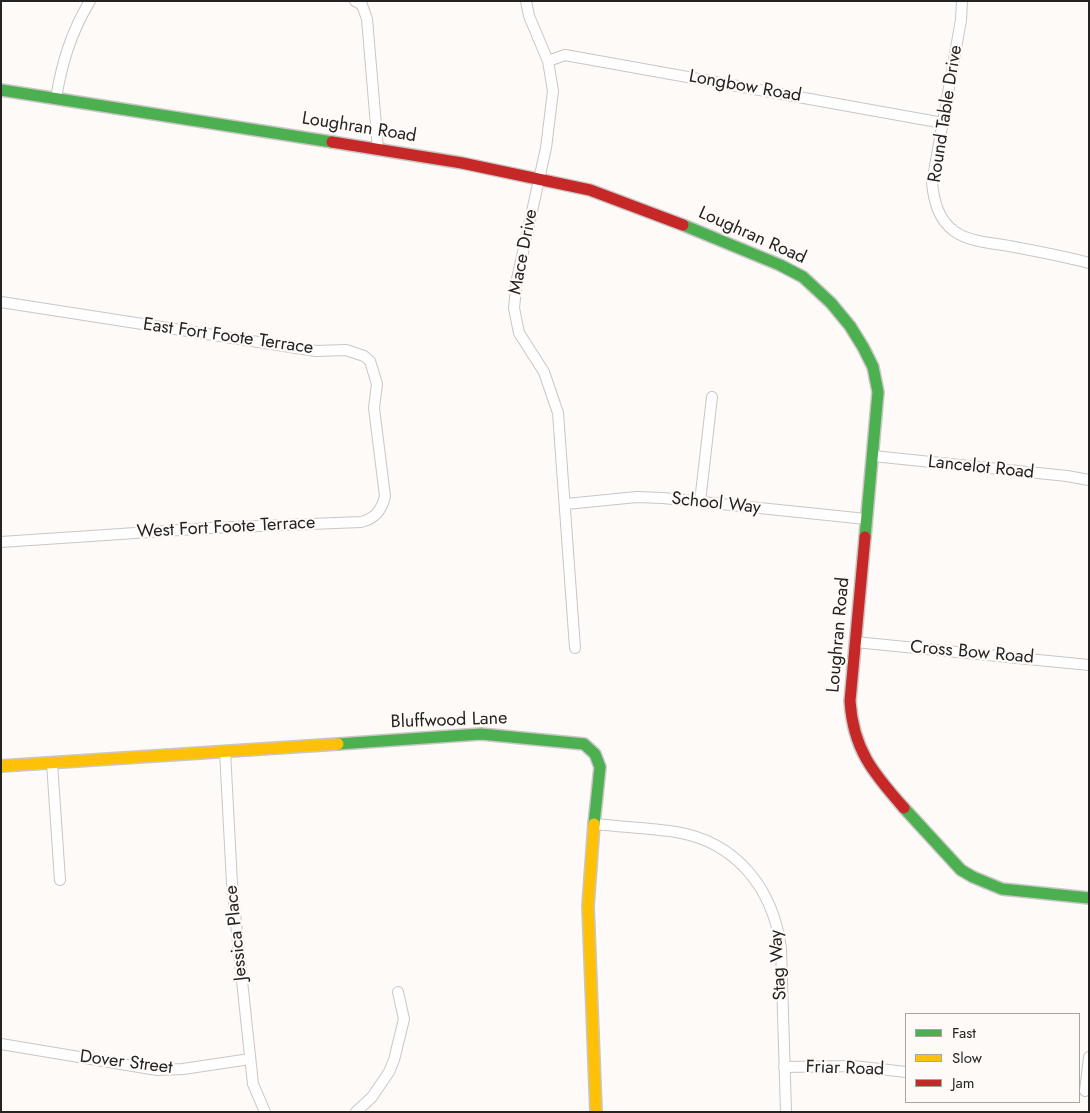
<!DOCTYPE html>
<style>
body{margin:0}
#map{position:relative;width:1090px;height:1113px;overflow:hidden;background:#fdfaf8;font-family:Jost,sans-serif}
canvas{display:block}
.frame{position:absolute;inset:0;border:2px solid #242322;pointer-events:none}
.legend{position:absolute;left:905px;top:1013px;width:175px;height:90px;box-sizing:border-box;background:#fefaf7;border:1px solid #a7a4a2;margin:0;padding:6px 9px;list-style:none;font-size:15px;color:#242322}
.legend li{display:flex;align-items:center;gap:10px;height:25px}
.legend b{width:25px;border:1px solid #a7a4a2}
</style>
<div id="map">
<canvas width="1090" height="1113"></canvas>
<div class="frame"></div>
<ul class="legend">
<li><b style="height:6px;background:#4caf50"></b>Fast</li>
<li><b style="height:6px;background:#ffc107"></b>Slow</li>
<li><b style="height:6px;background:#c62828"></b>Jam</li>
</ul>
</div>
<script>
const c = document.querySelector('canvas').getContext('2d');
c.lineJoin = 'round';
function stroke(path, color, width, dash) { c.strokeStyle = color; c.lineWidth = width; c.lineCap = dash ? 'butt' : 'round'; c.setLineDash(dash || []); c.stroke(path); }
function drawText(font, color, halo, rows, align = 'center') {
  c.font = font + ' Jost,sans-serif'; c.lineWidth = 4.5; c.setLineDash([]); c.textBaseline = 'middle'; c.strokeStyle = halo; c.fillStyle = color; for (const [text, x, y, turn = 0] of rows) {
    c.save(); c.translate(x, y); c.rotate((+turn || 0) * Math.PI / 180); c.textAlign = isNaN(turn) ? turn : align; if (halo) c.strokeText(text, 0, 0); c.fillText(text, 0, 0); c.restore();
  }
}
const street = new Path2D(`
 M355 1 362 5 367 19 378 149
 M526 1 529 16 548 61 553 91 546 148 517 279 514 308 519 333 544 372 558 413 575 648
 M962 1 961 20 932 183C934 201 938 219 954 231 969 242 992 243 1009 246 1036 251 1063 256 1089 263
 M548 61 565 55 943 123
 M56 98C62 63 71 32 90 1
 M1 302 316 351 346 350 364 356 370 361 377 384 374 408 385 496C382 510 375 519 361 522L210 528 1 542
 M873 456 1067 476 1089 480
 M700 502 712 397
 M566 504 637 497 663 498 866 519
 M855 642 1089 665
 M225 751 232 883 238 943 253 1084 265 1112
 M52 763 60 880
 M596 824C622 827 650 828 676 832 737 842 773 889 781 948L786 1112
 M1 1044 157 1070 183 1069 250 1059
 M784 1067 853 1066 906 1072
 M1085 1091 1089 1057
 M356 1112 372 1097 389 1072 394 1060 404 1019 398 992`);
const fast = new Path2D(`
 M1 90 332 142
 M683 225 780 265 803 277 831 303 850 326 863 347 873 367 878 392 865 537
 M338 744 481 734 584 744 595 754 600 767 594 824
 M904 808 961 870 973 877 1002 889 1089 898`);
const slow = new Path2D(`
 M1 766 338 744
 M594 824 588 906 596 1112`);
const jam = new Path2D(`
 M332 142 462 163 590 190 683 225
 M865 537 850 701C853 749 873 773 904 808`);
stroke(street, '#c9c7c5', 12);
stroke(fast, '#c9c7c5', 14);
stroke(slow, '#c9c7c5', 14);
stroke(jam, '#c9c7c5', 14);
stroke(street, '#fffefe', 10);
stroke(fast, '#4caf50', 11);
stroke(slow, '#ffc107', 11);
stroke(jam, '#c62828', 11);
drawText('18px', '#242322', '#fefaf7', [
 ["Longbow Road",745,87,10],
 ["Round Table Drive",946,114,-81],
 ["Loughran Road",359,128,9],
 ["Loughran Road",752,236,24],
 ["Mace Drive",524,252,-79],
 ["East Fort Foote Terrace",228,337,8],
 ["Lancelot Road",981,468,6],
 ["School Way",716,504,6],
 ["West Fort Foote Terrace",226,528,-3],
 ["Loughran Road",839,635,-85],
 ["Cross Bow Road",972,653,5],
 ["Bluffwood Lane",449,721,-2],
 ["Jessica Place",237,933,-96],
 ["Stag Way",779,965,-94],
 ["Dover Street",126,1063,7],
 ["Friar Road",845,1069,2]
]);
</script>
